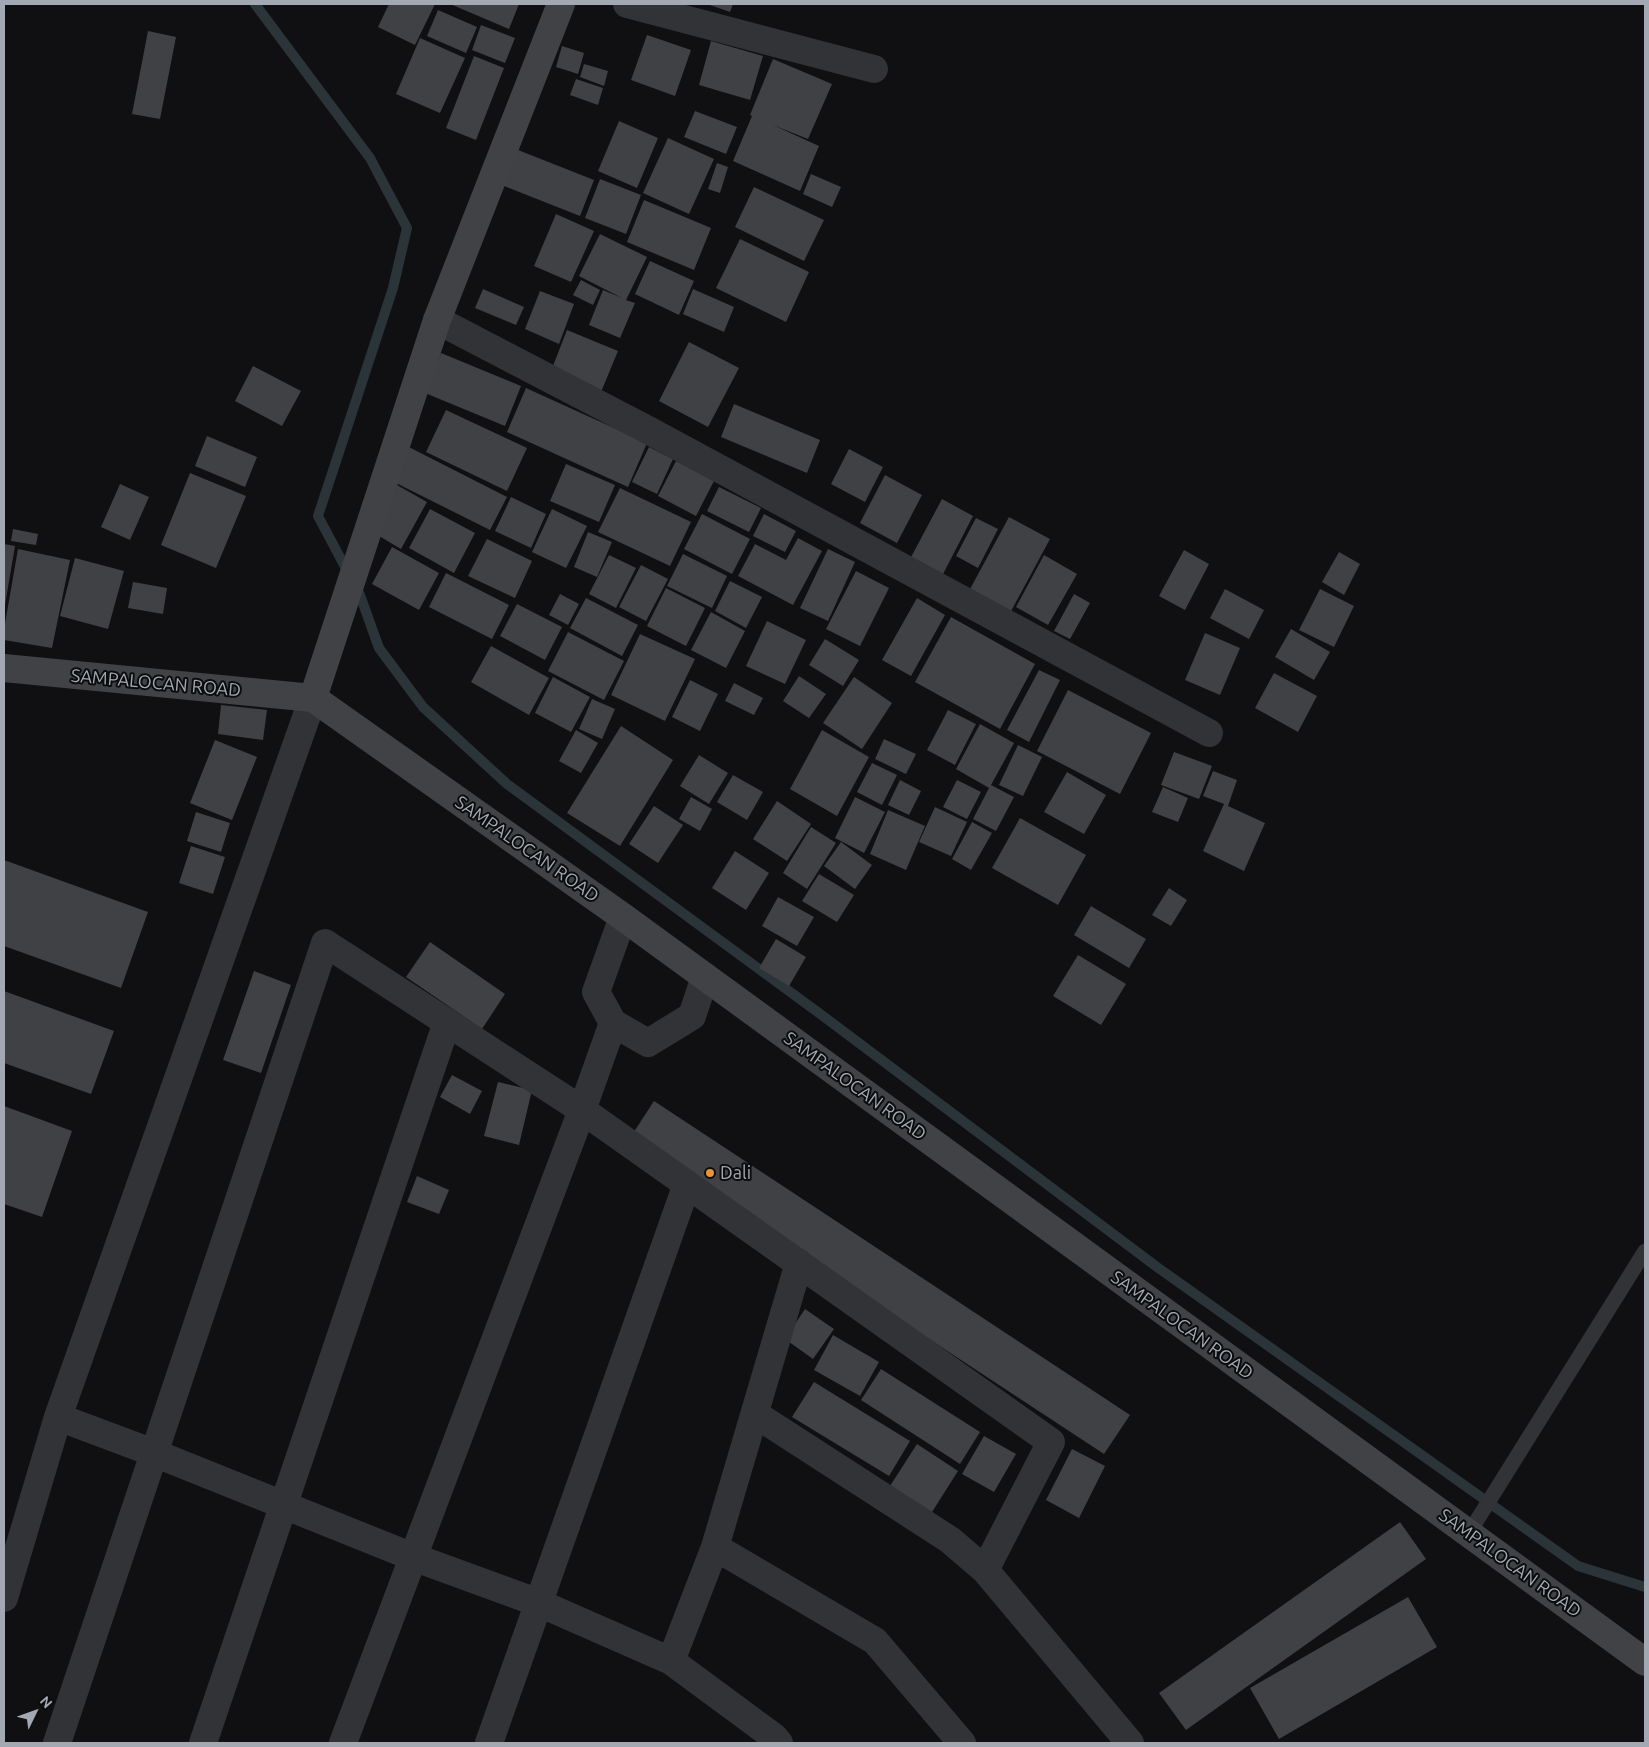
<!DOCTYPE html>
<style>
body{margin:0}
#map{position:relative;width:1649px;height:1747px;overflow:hidden;background:#101012;font-family:Ubuntu,sans-serif}
canvas{display:block}
.frame{position:absolute;inset:0;border:5px solid #a2a9b2;pointer-events:none}
.north{position:absolute;left:10px;top:1687px;width:50px;height:50px;-webkit-text-stroke:4px #0b0c0d;paint-order:stroke;rotate:48deg;font-size:14px;font-weight:700;line-height:20px;text-align:center;color:#a2a9b2}
.north::after{content:'';display:block;margin:auto;width:18px;height:22px;background:#a2a9b2;clip-path:polygon(50% 0,100% 100%,50% 72%,0 100%)}
</style>
<div id="map">
<canvas width="1649" height="1747"></canvas>
<div class="frame"></div>
<div class="north">N</div>
</div>
<script>
const c = document.querySelector('canvas').getContext('2d');
c.lineJoin = 'round';
function stroke(path, color, width, dash) { c.strokeStyle = color; c.lineWidth = width; c.lineCap = dash ? 'butt' : 'round'; c.setLineDash(dash || []); c.stroke(path); }
function paint(path, color) { c.fillStyle = color; c.fill(path, 'evenodd'); }
function drawText(font, color, halo, rows, align = 'center') {
  c.font = font + ' Ubuntu,sans-serif'; c.lineWidth = 4; c.setLineDash([]); c.textBaseline = 'middle'; c.strokeStyle = halo; c.fillStyle = color; for (const [text, x, y, turn = 0] of rows) {
    c.save(); c.translate(x, y); c.rotate((+turn || 0) * Math.PI / 180); c.textAlign = isNaN(turn) ? turn : align; if (halo) c.strokeText(text, 0, 0); c.fillText(text, 0, 0); c.restore();
  }
}
stroke(new Path2D(`
 M255 4 370 158 407 228 393 288 318 516 360 595 379 648 423 707 507 784 823 1016 1157 1267 1578 1566 1645 1587`), '#2b3439', 10);
paint(new Path2D(`
 M389 4H435L415 45 378 27Z
 M450 4H519L509 29Z
 M707 4H733L730 12Z
 M438 10 477 27 466 53 427 36Z
 M481 25 515 38 505 63 472 50Z
 M148 31 176 37 160 119 132 114Z
 M647 35 691 50 675 96 631 80Z
 M420 38 465 58 440 113 396 94Z
 M711 41 763 56 750 100 699 85Z
 M562 46 584 53 578 74 556 67Z
 M474 56 504 68 476 140 446 128Z
 M773 59 832 84 808 139 773 125 819 146 800 191 733 161 752 116 750 115Z
 M584 64 608 71 604 86 580 77Z
 M576 79 603 88 598 105 570 95Z
 M695 111 737 127 726 154 684 137Z
 M619 121 658 138 637 188 598 171Z
 M668 138 714 159 689 214 643 193Z
 M513 148 594 180 580 216 499 184Z
 M717 163 728 167 720 193 708 189Z
 M811 174 841 187 832 207 803 194Z
 M600 179 641 195 626 234 585 218Z
 M754 187 824 220 804 261 735 227Z
 M644 200 711 228 694 270 627 242Z
 M556 214 594 231 571 282 534 266Z
 M600 234 647 257 626 300 635 303 620 338 589 325 603 290 622 298 579 276Z
 M740 239 809 272 786 322 716 288Z
 M650 261 694 281 679 315 635 294Z
 M581 280 600 290 593 305 573 295Z
 M483 289 524 307 516 325 475 308Z
 M693 289 734 307 724 332 683 314Z
 M540 291 574 304 559 344 525 329Z
 M567 330 618 351 601 392 551 371Z
 M689 342 739 368 708 427 659 401Z
 M441 353 521 386 505 426 425 393Z
 M253 366 301 391 282 426 235 401Z
 M526 388 647 443 628 487 507 432Z
 M734 404 820 440 807 473 721 437Z
 M446 410 527 448 507 491 426 452Z
 M207 436 257 457 245 487 195 466Z
 M403 444 507 497 490 530 386 478Z
 M649 447 673 459 657 494 632 482Z
 M849 449 883 467 865 502 831 484Z
 M676 461 714 481 696 516 658 496Z
 M566 464 615 485 599 522 550 501Z
 M190 473 246 496 216 568 161 545Z
 M885 475 922 495 897 543 860 523Z
 M120 484 149 497 130 540 101 527Z
 M395 484 427 502 401 549 369 530Z
 M719 487 761 508 749 532 707 511Z
 M620 488 691 522 670 566 598 532Z
 M511 497 546 514 531 548 495 531Z
 M942 499 973 516 942 576 910 559Z
 M430 509 475 533 454 573 409 548Z
 M552 509 587 526 566 568 532 552Z
 M702 514 750 539 732 574 684 549Z
 M764 514 796 531 785 552 753 536Z
 M1009 517 1050 539 1010 613 969 591Z
 M976 518 998 529 978 568 956 556Z
 M13 529 38 534 36 545 11 541Z
 M588 532 612 542 597 577 574 567Z
 M798 538 822 551 793 605 738 576 755 544 786 560Z
 M487 539 532 561 515 598 468 576Z
 M4 544 15 546 5 605 4 604Z
 M392 547 439 573 419 610 372 584Z
 M18 549 70 560 52 648 4 640V629Z
 M828 549 855 562 828 621 800 608Z
 M1184 550 1209 564 1185 610 1159 596Z
 M1339 552 1360 564 1344 595 1322 582Z
 M683 554 727 576 712 608 667 586Z
 M609 555 636 568 616 608 589 594Z
 M1044 555 1077 574 1048 625 1016 607Z
 M75 558 124 571 108 629 60 616Z
 M641 565 668 579 646 621 619 607Z
 M856 571 889 588 860 646 826 629Z
 M446 573 509 605 492 639 429 607Z
 M730 581 762 597 746 628 715 611Z
 M133 582 167 588 163 614 128 608Z
 M666 588 705 608 686 646 647 626Z
 M1225 589 1264 610 1249 639 1210 618Z
 M1320 589 1354 606 1334 647 1299 630Z
 M560 594 579 604 568 625 549 615Z
 M1074 594 1090 603 1070 639 1054 631Z
 M586 598 638 625 622 656 570 628Z
 M917 598 945 615 911 676 882 660Z
 M517 604 562 627 545 660 500 636Z
 M711 612 745 631 726 668 691 650Z
 M951 617 1035 664 1000 729 915 682Z
 M767 621 806 640 785 684 746 666Z
 M1291 629 1330 652 1314 680 1275 657Z
 M568 632 624 661 604 700 548 671Z
 M1205 633 1240 648 1220 695 1185 680Z
 M640 634 695 659 665 721 611 695Z
 M825 639 859 660 843 686 809 665Z
 M491 646 549 678 529 715 471 682Z
 M1039 670 1060 680 1029 742 1007 730Z
 M1274 673 1317 696 1298 732 1255 708Z
 M799 676 826 694 809 718 783 701Z
 M553 677 590 697 571 732 535 713Z
 M854 677 892 703 862 749 823 723Z
 M690 680 718 694 700 731 672 717Z
 M734 683 763 698 754 715 725 701Z
 M1068 690 1151 733 1120 794 1037 751Z
 M592 699 615 709 602 739 579 729Z
 M221 705 267 710 263 740 218 734Z
 M948 710 976 724 955 765 927 750Z
 M980 724 1014 743 991 785 1014 797 996 831 973 819 989 788 956 769Z
 M621 726 673 760 620 846 567 813Z
 M576 730 598 743 581 773 559 761Z
 M822 730 869 757 837 816 790 789Z
 M884 739 916 754 906 774 875 759Z
 M215 740 257 757 232 820 190 803Z
 M1018 745 1042 757 1023 796 999 785Z
 M1174 752 1212 766 1199 799 1161 785Z
 M699 755 728 773 709 804 680 786Z
 M872 763 897 775 882 805 857 792Z
 M1213 771 1237 780 1228 806 1265 823 1244 871 1203 851 1224 804 1203 796Z
 M1067 772 1106 795 1084 834 1044 812Z
 M733 775 763 792 747 820 717 802Z
 M900 780 921 791 909 815 888 805Z
 M957 780 981 792 967 819 943 807Z
 M1163 787 1188 798 1178 822 1152 812Z
 M691 797 712 809 700 831 679 819Z
 M855 797 885 812 864 853 835 838Z
 M777 801 811 824 787 861 753 839Z
 M654 806 683 825 658 863 629 844Z
 M935 807 967 822 951 856 919 842Z
 M888 810 925 826 906 870 870 854Z
 M196 812 230 823 221 852 187 841Z
 M1020 818 1086 855 1058 905 992 868Z
 M972 822 992 833 971 870 952 859Z
 M811 827 836 843 807 889 783 873Z
 M841 842 872 865 855 889 824 866Z
 M191 846 225 857 213 894 179 883Z
 M735 851 769 873 746 910 712 888Z
 M4 860 148 912 121 988 4 946Z
 M819 874 854 895 837 922 802 901Z
 M1169 888 1187 900 1171 926 1152 915Z
 M778 897 814 917 797 946 762 926Z
 M1091 906 1146 939 1129 968 1074 935Z
 M776 939 806 957 789 986 759 968Z
 M430 942 505 994 482 1029 406 977Z
 M1078 955 1126 984 1101 1025 1053 996Z
 M254 971 291 985 261 1073 223 1060Z
 M4 991 114 1031 91 1094 4 1063Z
 M452 1075 482 1091 470 1114 440 1097Z
 M498 1082 532 1090 519 1145 484 1136Z
 M654 1101 1130 1415 1104 1454 628 1141Z
 M4 1106 72 1131 42 1217 4 1204Z
 M417 1176 449 1190 439 1214 407 1202Z
 M805 1309 834 1329 813 1359 785 1339Z
 M833 1335 879 1362 860 1396 814 1370Z
 M881 1369 980 1432 960 1464 861 1400Z
 M814 1382 910 1441 889 1476 792 1417Z
 M984 1436 1016 1454 994 1492 962 1474Z
 M917 1444 958 1471 932 1512 890 1486Z
 M1072 1449 1105 1466 1079 1518 1046 1500Z
 M1400 1522 1426 1559 1186 1730 1159 1693Z
 M1408 1597 1437 1647 1279 1739 1250 1688Z`), '#3f4145');
stroke(new Path2D(`
 M1469 1533 1645 1251`), '#323336', 15);
stroke(new Path2D(`
 M627 4 874 69
 M437 320 648 430 1209 733
 M623 917 596 992 613 1023 648 1043 692 1016 705 977
 M755 1414 950 1540 985 1570 1130 1743
 M58 1417 154 1453 413 1557 539 1603 671 1661 774 1737 779 1743
 M715 1547 875 1641 962 1743
 M4 1598 58 1417 313 698
 M671 1661 715 1547 799 1263
 M57 1743 325 943 582 1110 1051 1442 985 1570
 M203 1743 447 1022
 M343 1743 582 1110 613 1023
 M489 1743 687 1184`), '#323336', 28);
stroke(new Path2D(`
 M4 668 313 698 623 917 1645 1662
 M313 698 437 320 561 4`), '#404246', 28);
for (const [x, y, r, color] of [
 [710,1173,5,"#e89432"]
]) { const dot = new Path2D(); dot.arc(x, y, r, 0, 2 * Math.PI); c.fillStyle = color; c.fill(dot); stroke(dot, '#0b0c0d', 2); }
drawText('18px', '#a2a9b2', '#0b0c0d', [
 ["SAMPALOCAN ROAD",156,683,5],
 ["SAMPALOCAN ROAD",527,849,35],
 ["SAMPALOCAN ROAD",855,1086,36],
 ["SAMPALOCAN ROAD",1182,1325,36],
 ["SAMPALOCAN ROAD",1510,1563,36]
]);
drawText('18px', '#a2a9b2', '#0b0c0d', [
 ["Dali",720,1173]
], 'left');
</script>
